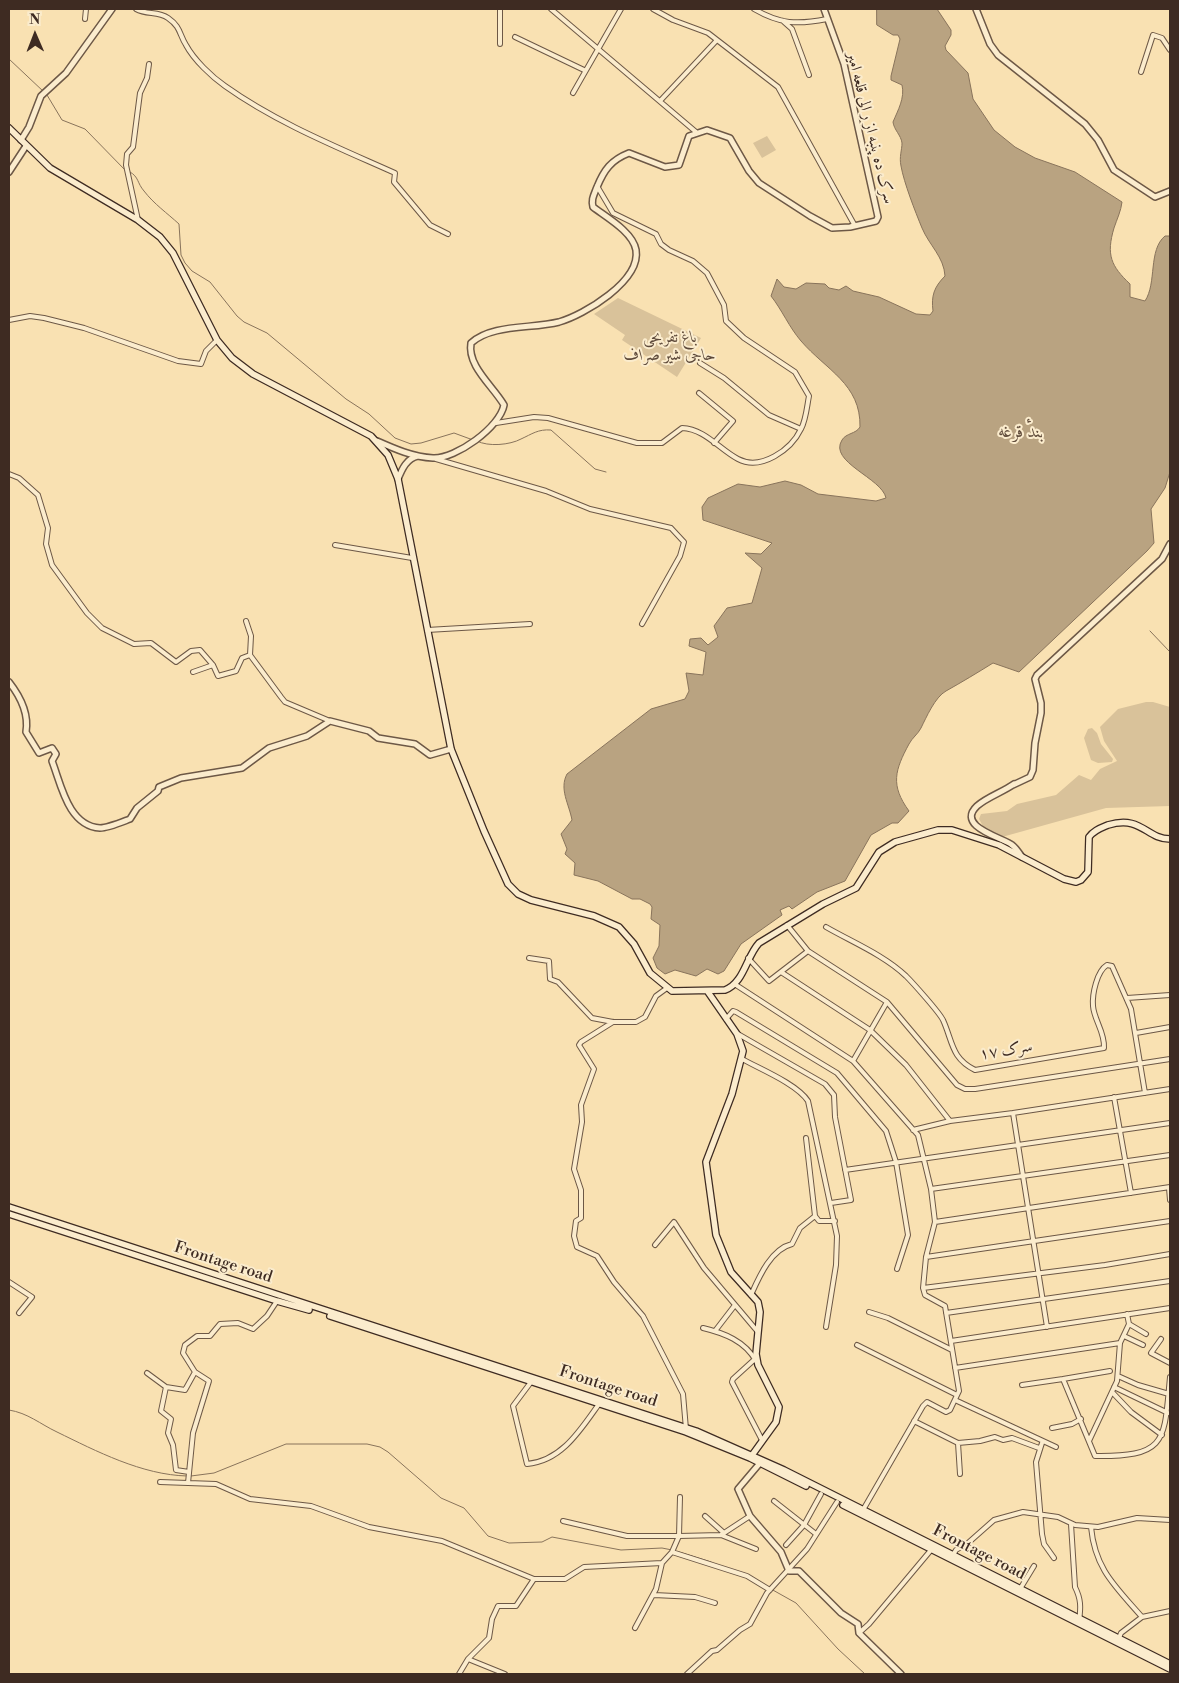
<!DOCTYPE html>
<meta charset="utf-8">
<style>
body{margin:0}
#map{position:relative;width:1179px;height:1683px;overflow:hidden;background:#f9e1b2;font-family:"Libre Bodoni",serif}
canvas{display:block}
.frame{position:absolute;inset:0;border:10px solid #3e2b22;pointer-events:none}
.north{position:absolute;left:10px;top:10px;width:50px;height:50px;-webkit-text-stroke:4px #fbeccd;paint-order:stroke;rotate:359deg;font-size:14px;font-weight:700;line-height:20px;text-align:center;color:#3e2b22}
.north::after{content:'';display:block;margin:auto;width:18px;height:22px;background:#3e2b22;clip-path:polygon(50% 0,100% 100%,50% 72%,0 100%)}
</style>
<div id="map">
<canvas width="1179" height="1683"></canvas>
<div class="frame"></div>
<div class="north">N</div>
</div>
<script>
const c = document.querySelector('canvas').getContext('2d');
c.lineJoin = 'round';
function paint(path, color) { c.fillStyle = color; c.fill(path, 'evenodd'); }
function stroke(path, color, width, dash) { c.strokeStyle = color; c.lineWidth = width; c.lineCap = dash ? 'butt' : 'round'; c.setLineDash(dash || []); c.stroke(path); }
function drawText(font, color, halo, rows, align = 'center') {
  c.font = font + ' "Libre Bodoni",Amiri,serif'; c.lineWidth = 4; c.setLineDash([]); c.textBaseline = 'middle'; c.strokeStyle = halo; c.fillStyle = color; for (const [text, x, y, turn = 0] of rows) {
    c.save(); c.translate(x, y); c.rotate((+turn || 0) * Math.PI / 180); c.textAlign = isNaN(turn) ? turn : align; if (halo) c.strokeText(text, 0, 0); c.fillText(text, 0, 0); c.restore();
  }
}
paint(new Path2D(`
 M767 136 776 150 762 158 753 143Z
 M618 298 701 338 677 377 622 340 625 335 594 314Z
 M1146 702H1153L1170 707V806L1106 808 1002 837 984 828 979 819 981 814 1007 811 1017 804 1056 795 1079 775 1091 780 1100 769 1117 761 1104 741 1100 727 1118 709Z
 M1092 728 1097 733 1101 744 1113 759 1112 762 1098 763 1091 760 1084 738 1088 729Z`), '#d9c29a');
const water = new Path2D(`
 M877 9H937L951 30V35L945 46 946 50 968 73 973 99 994 130 1015 147 1035 158 1075 172 1122 202C1121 211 1117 219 1114 228 1106 255 1111 266 1130 284V297L1145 301C1157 283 1148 250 1165 236H1170V472L1165 488 1151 509 1154 543 1147 551 1019 672 993 663C977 673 962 682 946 691 935 697 926 718 921 728 918 734 912 738 909 744 895 770 890 785 909 811L898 823H892L871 835 845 881 817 892 792 909 789 906 780 910 782 915 741 944 724 971 718 974 707 969 696 976 675 970 665 974 657 968 653 958 659 946 660 925 651 919 652 907 650 904 640 899H632L598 881 574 875 575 863 565 854 567 849 561 834 572 820C569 804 559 789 567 774L651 709 685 699 689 691 686 673 703 675 706 652 689 646 690 639 701 638 708 645 718 637 714 626 727 608 752 603 762 568 745 553 761 554 772 543 703 520 702 507 708 498 738 484 760 487 785 481 801 485 818 494 876 501 886 498C882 478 828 462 842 440 846 433 856 434 860 427 861 384 826 370 801 341 789 327 782 310 771 296L777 279 784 287 796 289 806 283 825 284 829 288 839 290 846 286 853 291 879 297 916 314 930 315 933 311C931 296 934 287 945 276 944 257 929 245 922 228 915 211 904 183 901 166 899 157 902 150 902 143 901 135 894 130 893 122 898 110 905 98 902 85L891 80V76L900 39 898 35H893L877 25Z`);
paint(water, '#b9a381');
stroke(water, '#88735b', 1);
stroke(new Path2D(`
 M9 59 44 92
 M47 95 62 120 85 129 126 171
 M130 172C139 177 137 183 144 191 154 204 167 213 179 224L181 255 185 263 192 271 210 282 237 316 244 322 267 333 346 399 369 414 395 438 411 444 421 443 454 433 473 440
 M477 441C488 447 510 445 521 439 532 434 538 429 551 430L595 469 606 472
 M1150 631 1170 652
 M9 1410C28 1413 40 1424 57 1432 96 1451 142 1475 187 1476
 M191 1476 214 1473 286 1444H367L380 1447 388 1452 441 1498 464 1508 488 1536 509 1543 542 1542 552 1537 621 1550 662 1548 672 1550
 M679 1552 711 1562
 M771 1589 796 1603 838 1649 865 1674`), '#88735b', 1);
const minor = new Path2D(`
 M136 9C147 15 158 11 168 18 181 27 179 34 186 45 194 60 212 77 225 86 277 123 337 147 395 173L394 182 430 225 448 234
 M551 9 696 132
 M653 9 673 20 708 33 778 87 855 226
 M754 9C780 24 797 25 827 19
 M85 19 86 9
 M783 21 792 29 809 75
 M515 37 584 70
 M500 44V9
 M1141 72 1153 35 1162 38 1170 50
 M573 93 621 9
 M660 101 717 40
 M138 220 126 165 127 154 133 147 140 93 147 78 149 64
 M9 320 30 316 44 318 84 328 178 361 201 364 206 351 217 340
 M700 363 724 378 769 415 801 429
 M699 393 733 421 714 443
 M496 423 534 417 548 418 637 443H662L682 428C705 429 719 449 738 459 761 471 791 450 801 429 806 420 807 406 809 396L795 372 744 338 726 321 724 305 707 273 693 261 669 250 661 244 656 234 613 213 597 186
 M436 459 546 491 590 509 671 528 684 542 680 556 642 624
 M9 474 19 478 38 495 48 528 46 544 52 565 87 613 102 628 134 644 151 643 176 662 191 651 200 650 213 665 218 676 236 671 242 658 250 655
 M335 545 412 558
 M246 621 251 636 250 655 281 697 285 702 330 721
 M427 630 530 624
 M193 672 213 665
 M826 927C852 942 884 955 906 976 913 983 939 1012 943 1020 953 1042 951 1058 975 1070L1104 1048C1105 1032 1094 1020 1093 1006 1092 994 1097 971 1107 965L1112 966 1131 1009 1145 1093
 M808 951 887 1002 957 1085 965 1089H975L1170 1059
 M529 958 549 961 550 979 558 982 592 1018 613 1022H636L645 1017 656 996 667 988
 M748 958 769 981 808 951 787 925
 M781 972 870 1030 906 1065 950 1121
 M736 985 853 1061 918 1135 931 1189 935 1222 926 1257 923 1288 925 1295 945 1306 959 1391 950 1410 946 1412 927 1402 923 1406 863 1510
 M1127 998 1170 995
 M726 1019 733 1011 736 1012 837 1073 886 1131 896 1162 908 1235 897 1269
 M613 1022 581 1042 579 1045 594 1069 581 1105 582 1122 574 1169 581 1190V1218L576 1221 574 1236 577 1247 597 1256 614 1282 643 1316 683 1394 686 1429
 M1136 1033 1170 1027
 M738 1034 825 1084 834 1095 835 1117 851 1200 831 1203
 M742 1059C760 1069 797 1084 808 1101L837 1236 836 1265 826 1327
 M853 1061 887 1002
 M1114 1097 1131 1193
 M1013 1113 1170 1089
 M913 1130 950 1121 1013 1113 1047 1327
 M806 1138 815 1216
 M845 1170 1170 1123
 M1169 1188 1170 1200
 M931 1189 1170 1155
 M815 1216 819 1221H835
 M935 1222 1170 1187
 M655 1245 674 1222 704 1268 758 1332
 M926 1257 1170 1221
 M9 1282 32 1297 19 1313
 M923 1288 1105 1265 1170 1254
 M751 1295C759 1277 771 1249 792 1244L800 1228 815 1216
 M869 1312 888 1318 952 1350
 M946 1313 1170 1281
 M1129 1324 1146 1334
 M703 1328C724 1333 745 1341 756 1361
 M715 1331 735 1305
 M1124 1336 1143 1345
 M1161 1339 1151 1353 1170 1363
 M951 1341 1170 1308
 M857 1345 957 1395
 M755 1359 733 1379 732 1382 762 1440
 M955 1368 1120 1343
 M147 1373 166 1387 185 1390 195 1372 183 1353 185 1345 197 1336H210L220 1324 238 1323 253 1329 267 1316 277 1301
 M1118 1376 1138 1385 1169 1394
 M1063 1379 1110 1371
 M531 1382 513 1406 527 1464C562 1461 581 1429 599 1404
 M1022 1385 1063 1379 1095 1456C1168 1457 1164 1441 1170 1377
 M166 1387 161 1411 171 1419 168 1433 173 1445 176 1470 189 1472
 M1114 1387 1168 1413
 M1112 1392 1131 1412 1162 1435
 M955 1400 1056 1447
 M914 1421 958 1443 980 1441 995 1437 1003 1440 1012 1438 1039 1448
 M1052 1428 1072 1424 1081 1419
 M1089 1441 1117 1381 1120 1343 1129 1324 1127 1314
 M958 1443 960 1474
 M1042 1443 1036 1462 1042 1534 1044 1544 1054 1558
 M160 1482 216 1484 250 1499 311 1506 369 1527 442 1541 534 1579H565L584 1567 662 1563 672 1552 747 1576 770 1590
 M188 1483 193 1433 209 1381 195 1372
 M774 1501 816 1534
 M705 1516 724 1533
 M563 1521 627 1536H679L680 1497
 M1071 1524 1075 1587C1081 1599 1081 1607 1079 1621
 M1091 1527C1095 1569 1115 1586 1142 1617
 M721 1535 756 1549
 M786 1545 804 1525 821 1494
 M672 1552 679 1536 721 1535 750 1516
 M953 1555 956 1550 968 1543 994 1520 1023 1512 1058 1517 1075 1525 1098 1527 1137 1518 1170 1520
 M1020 1589 1034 1566
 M654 1595 695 1597 715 1603
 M635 1628 656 1589 662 1563
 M859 1633 869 1624 931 1550
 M1119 1638 1121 1633 1142 1617 1170 1611
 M468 1659 505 1674
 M459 1674 468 1659 489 1638 492 1619 498 1606H516L534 1579
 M687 1674 712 1651 717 1650 740 1630 750 1624 767 1593 807 1549 837 1502`);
const tertiary = new Path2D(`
 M976 9 990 44 998 55 1085 124 1098 140 1114 170 1155 197 1170 191
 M21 140 29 127 41 96 66 73 112 9
 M9 172 26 146
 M377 441C395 449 413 457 433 458 456 459 500 427 504 405 493 386 467 366 471 343 492 324 531 329 559 322 584 315 641 281 636 250 633 232 606 217 593 207 591 199 594 195 597 187 604 170 611 160 629 153L665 167 679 165 689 136 707 130 730 138 749 171 759 183 810 216 832 228 850 227 876 221 878 217 844 64 824 9
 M398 479C402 469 407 458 418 456
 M9 682C20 696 29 714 26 732L39 753 52 748 56 754 52 761C61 784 68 826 100 828 108 828 122 822 130 819L137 808 158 791 159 787 181 778 242 768 269 748 307 736 330 721 369 731 378 738 415 744 430 755 451 749
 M1014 784C1003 792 987 797 977 806 955 827 1004 838 1012 845 1016 848 1019 853 1022 857
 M1013 785 1030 777 1033 770 1035 743 1041 713V703L1035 679 1037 675 1162 559 1170 544
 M760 1463 738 1489 750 1516 781 1552 789 1571H799L841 1613 858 1624 859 1633 901 1674`);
const secondary = new Path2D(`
 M9 128 50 168 138 220 160 237 173 253 217 340 232 358 253 374 371 436 388 455 398 479 451 749 484 831 508 884 518 894 531 900 594 916 619 927 634 944 650 973 672 991 725 990C744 983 746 957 759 943L823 904 856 888 879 852 895 842 938 830H952L999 845 1064 879 1076 882 1081 880 1088 872 1089 837C1094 830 1101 828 1108 825 1142 815 1146 839 1170 839
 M708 992 737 1034 743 1051 732 1094 706 1162 716 1235 731 1272 758 1302 760 1312 756 1354 758 1365 779 1407 776 1422 750 1458
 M9 1207 696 1431 784 1470 1170 1664
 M9 1214 277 1301 309 1310
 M330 1316 686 1432 750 1458 806 1486
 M843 1505 1170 1669`);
stroke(minor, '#6d5846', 6);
stroke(tertiary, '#6d5846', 8);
stroke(secondary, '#3e2b22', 8);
stroke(minor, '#fbeccd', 4);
stroke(tertiary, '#fbeccd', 5);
stroke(secondary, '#fbeccd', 5.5);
drawText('16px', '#3e2b22', '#fbeccd', [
 ["سرک ده پنبه از ر الی قلعه امیر",870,128,76],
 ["سرک ۱۷",1006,1051,-9],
 ["Frontage road",223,1263,18],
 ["Frontage road",608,1387,18],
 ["Frontage road",979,1553,27]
]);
drawText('italic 16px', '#5d493a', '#fbeccd', [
 ["باغ تفریحی",670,338],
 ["حاجی شیر صراف",670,356]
]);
drawText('italic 18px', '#634f3e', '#fbeccd', [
 ["بندٔ قرغه",1021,433]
]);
</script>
